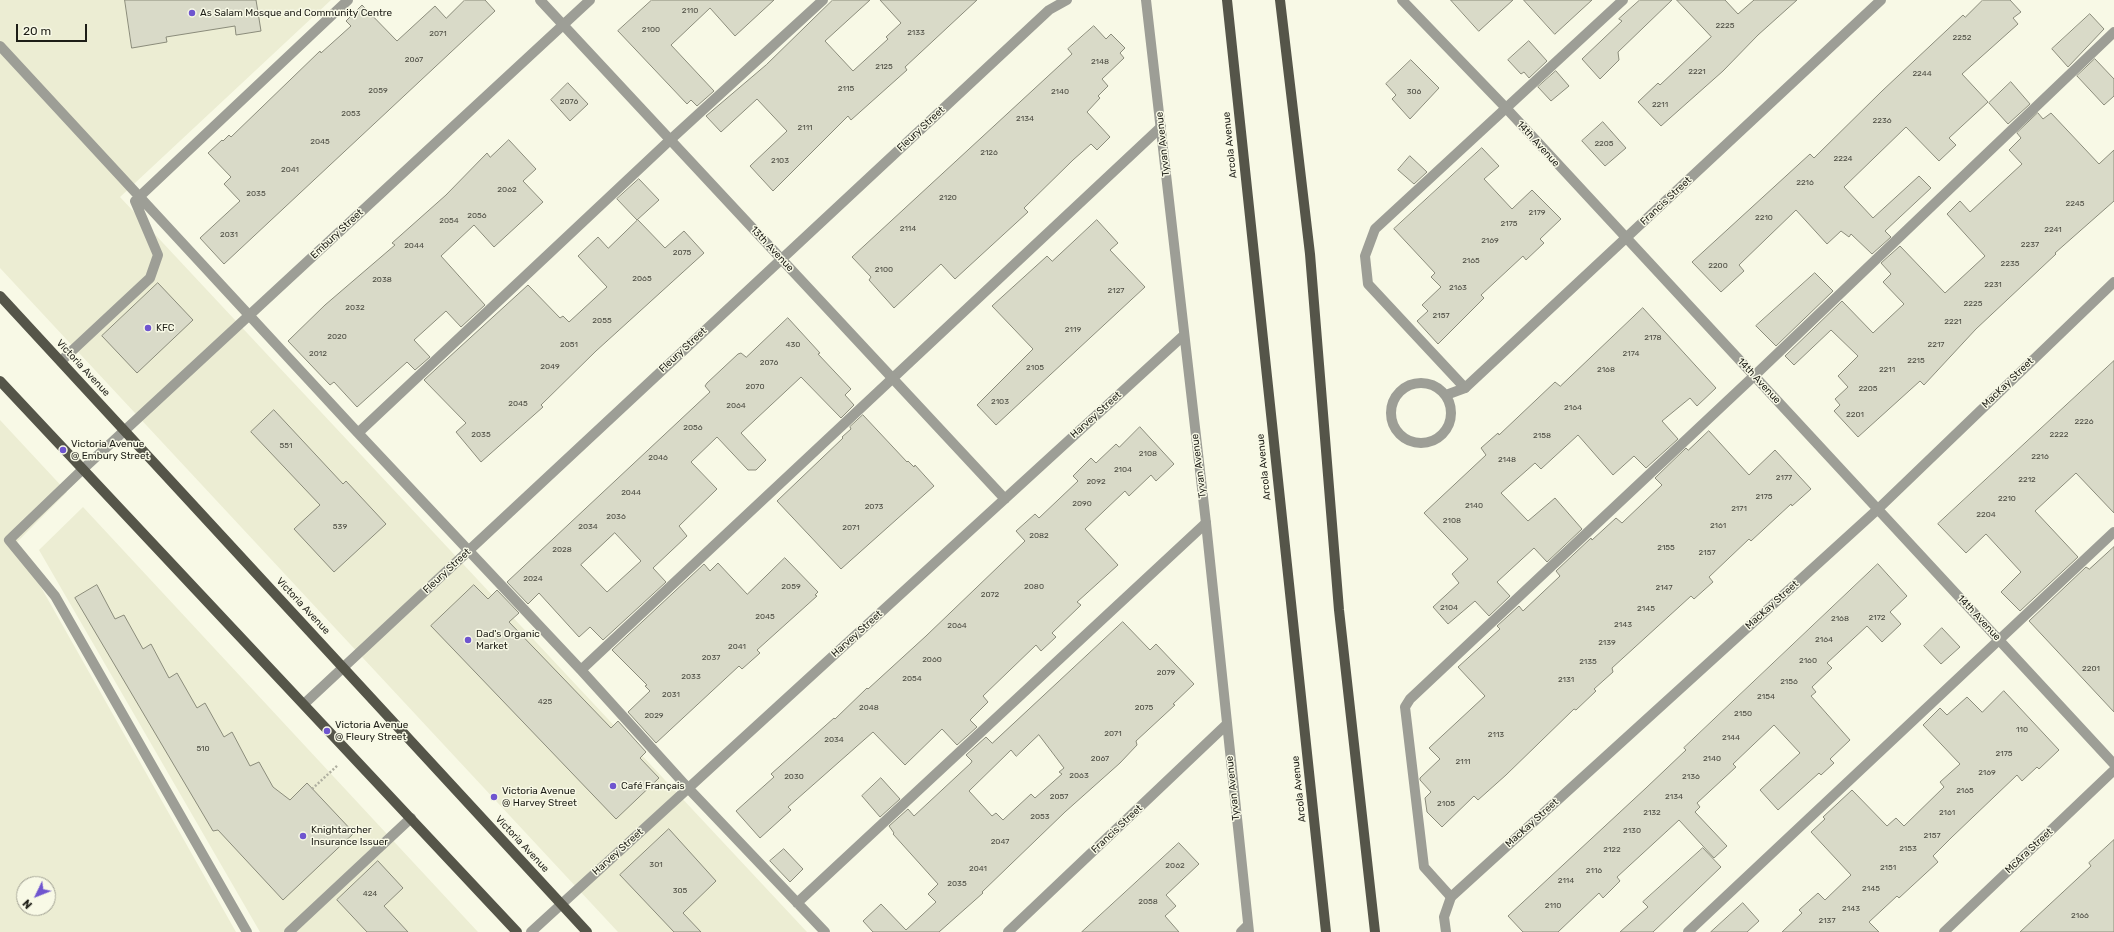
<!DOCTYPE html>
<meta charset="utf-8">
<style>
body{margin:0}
#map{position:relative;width:2114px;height:932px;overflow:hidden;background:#f8f9e6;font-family:Rubik,sans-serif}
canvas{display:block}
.north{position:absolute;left:16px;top:876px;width:40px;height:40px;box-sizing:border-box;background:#f8f9e6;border:1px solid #a1a193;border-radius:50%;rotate:227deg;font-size:11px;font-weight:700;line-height:16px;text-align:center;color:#1e1e17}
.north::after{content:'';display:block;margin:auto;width:14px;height:18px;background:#6f55cf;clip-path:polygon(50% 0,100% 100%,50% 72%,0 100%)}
.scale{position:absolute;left:16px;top:24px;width:71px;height:18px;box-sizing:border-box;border:2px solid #1e1e17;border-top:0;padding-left:5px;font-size:12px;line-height:14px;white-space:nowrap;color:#1e1e17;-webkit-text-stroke:3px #f8f9e6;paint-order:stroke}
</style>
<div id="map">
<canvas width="2114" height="932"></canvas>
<div class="north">N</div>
<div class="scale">20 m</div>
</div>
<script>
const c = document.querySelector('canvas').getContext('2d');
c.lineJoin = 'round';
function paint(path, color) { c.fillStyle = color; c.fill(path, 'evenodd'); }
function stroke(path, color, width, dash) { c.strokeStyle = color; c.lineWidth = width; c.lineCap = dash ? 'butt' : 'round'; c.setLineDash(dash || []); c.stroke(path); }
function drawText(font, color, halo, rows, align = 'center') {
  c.font = font + ' Rubik,sans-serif'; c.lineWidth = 3; c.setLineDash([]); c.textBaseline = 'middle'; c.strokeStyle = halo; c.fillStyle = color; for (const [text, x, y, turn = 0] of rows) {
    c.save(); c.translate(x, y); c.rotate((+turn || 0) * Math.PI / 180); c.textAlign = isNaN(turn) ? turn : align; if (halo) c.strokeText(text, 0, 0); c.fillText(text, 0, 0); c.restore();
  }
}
paint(new Path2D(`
 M0 0H331L120 197 807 932H618L0 268Z
 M0 420 67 492 16 543 236 932H0ZM24 884H48V908H24Z
 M83 507 478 932H260L39 550Z`), '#ecedd3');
const building = new Path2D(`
 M125 0H256L261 31 236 35 235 26 166 37 167 42 132 48Z
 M465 0H485L495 11 224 264 200 238 240 201 224 184 231 177 208 153 222 140 223 141 229 135 231 137 320 51 321 53 351 26 346 21 362 5 397 41 435 6 446 18Z
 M652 0H774L735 36 710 8 671 45 714 91 697 106 691 100 687 104 618 31Z
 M833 0H870L825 41 853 71 888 39 886 37 901 23 880 0H977L905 67 907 70 851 120 848 116 773 191 750 166 787 131 757 99 721 132 706 116 766 65Z
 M1451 0H1513L1479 31Z
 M1524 0H1592L1555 34Z
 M1640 0H1672L1618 52 1619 60 1600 79 1582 59 1622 21 1619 19Z
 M1677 0H1725L1738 14 1754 0H1797L1758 35 1723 71 1661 126 1638 102 1658 83 1660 85 1711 37Z
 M1983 0H2010L2021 12 2013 18 2018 24 1962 74 1988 102 1949 138 1956 145 1939 161 1906 127 1844 187 1873 218 1919 176 1931 188 1885 231 1891 237 1872 254 1851 234 1849 237 1841 231 1827 244 1796 210 1739 265 1744 271 1721 292 1692 262 1810 154 1814 158 1882 91 1963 15 1965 17Z
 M2090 14 2104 29 2068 67 2052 49Z
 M1094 26 1106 39 1111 34 1125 48 1120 53 1124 58 1102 79 1108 86 1098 96 1100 98 1087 112 1110 137 1097 150 1091 144 1073 160 1024 208 1028 212 955 279 941 264 894 308 869 280 871 277 852 257 1072 54 1068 49Z
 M1529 41 1547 61 1529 78 1524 72 1521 74 1508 60Z
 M2095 59 2114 79V96L2104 105 2077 76Z
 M1411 60 1439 88 1410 119 1392 99 1396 95 1386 84Z
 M1556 71 1569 86 1551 101 1538 87Z
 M2011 82 2030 104 2008 124 1989 103Z
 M568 83 588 104 570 121 551 100Z
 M2038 113 2043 119 2051 113 2099 164 2114 150V201L2055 253 2056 254 1976 329 1924 385 1920 381 1858 437 1834 411 1840 405 1835 399 1848 387 1838 376 1858 356 1831 330 1794 365 1785 356 1842 301 1873 333 1904 304 1883 282 1891 274 1881 263 1900 246 1945 293 1985 256 1947 214 1960 201 1970 212 2022 164 2009 150 2021 138 2017 133Z
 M1603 122 1626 148 1605 166 1582 141Z
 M509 140 536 169 523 181 543 202 494 247 474 225 441 256 485 305 461 327 446 311 414 340 430 357 415 370 407 362 357 407 334 382 330 385 288 341 325 305 395 245 392 243 446 195 487 153 490 157Z
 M1482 148 1499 166 1484 179 1512 209 1532 190 1561 219 1540 239 1544 243 1526 260 1523 256 1481 295 1484 298 1438 344 1417 321 1428 311 1422 305 1441 287 1431 277 1435 273 1394 229Z
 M1410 156 1427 172 1414 184 1398 170Z
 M639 179 659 200 637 220 617 199Z
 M638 220 665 248 684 231 704 253 596 351 541 405 543 407 481 462 456 432 466 423 424 380 528 285 560 318 563 316 569 322 607 287 578 256 598 237 608 248Z
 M1097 220 1118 243 1110 250 1145 287 996 425 977 405 1033 349 992 306 1046 257 1047 256 1052 261Z
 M1815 273 1833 291 1776 346 1756 326Z
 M158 283 193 320 137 373 102 336Z
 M1643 308 1716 388 1697 406 1690 398 1662 421 1678 439 1646 468 1634 456 1613 475 1578 435 1541 469 1535 463 1501 493 1528 521 1555 498 1582 529 1547 562 1534 548 1497 582 1510 596 1489 616 1475 601 1448 624 1433 607 1459 583 1452 574 1468 559 1424 513 1486 455 1481 448 1498 433 1499 435 1555 382 1560 386Z
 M788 318 820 353 818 354 851 389 845 395 854 405 841 418 801 377 741 433 766 460 756 470H748L717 437 691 462 717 489 679 526 687 536 653 568 666 582 603 640 590 627 579 637 539 593 528 604 507 582 710 392 705 386 707 383 738 354 741 353 746 357ZM615 533 641 561 607 592 581 565Z
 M2114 361V513L2076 473 2035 511 2078 557 2020 611 2001 592 2021 572 1986 534 1966 553 1938 524Z
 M274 410 343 484 346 481 386 524 334 572 294 529 320 505 251 432Z
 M863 415 907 462 908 461 914 467 915 465 934 486 841 569 777 501 843 438 842 437 851 429 850 427Z
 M1140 427 1174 464 1156 481 1151 475 1129 496 1125 491 1085 529 1118 565 1077 602 1081 605 1052 633 1056 637 1041 651 1036 645 983 696 988 702 970 720 977 727 957 745 942 729 905 765 873 732 788 807 791 810 760 838 736 811 774 777 771 774 834 718 835 719 867 688 868 689 926 636 1025 541 1016 531 1035 514 1039 518 1078 481 1073 476 1091 458 1096 463 1116 444 1119 447Z
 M1709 431 1749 475 1775 450 1811 489 1792 506 1791 504 1751 541 1749 539 1709 577 1713 582 1694 599 1691 596 1612 668 1613 672 1594 689 1596 691 1576 710 1574 709 1506 775 1478 800 1474 796 1442 827 1427 812 1425 798 1431 792 1420 780V778L1440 759 1429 748 1485 696 1458 667 1500 629 1497 626 1519 606 1523 611 1560 576 1556 571 1591 538 1592 540 1616 518 1622 523 1662 485 1655 478 1686 448 1688 450Z
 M2114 547V712L2029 621 2086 567 2089 569Z
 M785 558 818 592 815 595 817 596 757 650 760 653 742 669 739 666 656 743 628 712 650 691 645 686 647 685 612 650 704 564 710 571 718 563 747 594Z
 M1878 564 1907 596 1890 612 1901 624 1882 642 1867 626 1827 663 1832 668 1812 687 1816 692 1811 696 1850 740 1830 759 1834 763 1821 775 1819 773 1778 810 1760 790 1800 753 1774 725 1733 764 1736 767 1697 803 1700 807 1695 812 1727 846 1714 858 1679 820 1617 877 1620 881 1603 898 1599 893 1558 932H1523L1508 916 1646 788 1686 750 1684 748Z
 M97 585 115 619 124 615 143 649 151 644 169 678 177 673 197 708 205 703 224 737 232 732 250 766 259 762 273 787 290 800 307 783 354 833 283 900 218 830 213 831 75 598Z
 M474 585 488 599 497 590 519 613 509 622 611 728 618 721 646 752 640 758 659 778 616 819 431 626Z
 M1123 622 1150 650 1156 644 1194 684 1173 704 1175 705 1136 741 1137 745 1120 763 1065 812 982 892 983 893 939 932H873L863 921 881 904 906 930 936 902 928 894 938 884 893 834 894 833 889 826 908 809 914 816 971 763 972 761 966 755 986 737 992 743ZM1039 735 1064 768 1059 772 1062 774 1035 798 1031 794 1003 820 996 813 992 816 969 791 1011 750 1016 756Z
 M1942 628 1960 647 1941 664 1924 646Z
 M2004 691 2059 750 2039 769 2037 767 2022 781 2017 775 1952 837 1933 856 1938 862 1899 898 1897 896 1869 922 1879 932H1782L1802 913 1799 910 1818 893 1825 900 1851 875 1811 832 1825 819 1823 817 1852 790 1887 826 1896 818 1904 826 1944 787 1940 782 1960 764 1923 725 1940 708 1947 715 1967 697 1982 712Z
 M881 778 900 799 880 817 862 796Z
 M669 829 716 881 683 913 701 932H674L620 875Z
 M2114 840V932H2020L2091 866 2089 863Z
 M1179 843 1199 864 1166 895 1176 906 1165 916 1179 932H1082Z
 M1703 848 1721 867 1653 932H1620L1648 907 1643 902Z
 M784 849 803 869 790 882 770 861Z
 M378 861 403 888 384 906 408 932H367L337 900Z
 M1743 903 1759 921 1747 932H1711Z`);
paint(building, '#d9dac8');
stroke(building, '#8b8c7b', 1);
stroke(new Path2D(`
 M312 789 338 765`), '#b0b0a1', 2.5, [2, 2]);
stroke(new Path2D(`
 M0 46 358 433 581 670 688 788 825 932
 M139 197 348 0
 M61 361 150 278 158 255 135 201
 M1465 388 1368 284 1365 256 1375 229 1623 0
 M358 433 670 140 823 0
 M83 469 9 540 55 596 247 932
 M581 670 1161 127
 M1451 897 1424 867 1405 707 1410 699 1754 376 2114 32
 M797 903 1206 523
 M289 932 411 818
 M1241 932 1248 925
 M1688 932 2114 532`), '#9d9e96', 10);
stroke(new Path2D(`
 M540 0 1005 499
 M1146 0 1206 523 1249 932
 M1402 0 1506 108 2114 764
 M1391 413a30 30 0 1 1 60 0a30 30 0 1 1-60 0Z
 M1446 395 1465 388 1881 0
 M83 469 590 0
 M304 704 1049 10 1067 0
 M531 932 1183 336
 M1008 932 1226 725
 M1446 932 1444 917 1451 897 1878 509 2114 282
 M1944 932 2114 770`), '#9d9e96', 10);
stroke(new Path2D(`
 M1227 0 1326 932
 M1280 0 1310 254 1339 610 1375 932
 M0 296 587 932
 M0 381 517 932`), '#555549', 10);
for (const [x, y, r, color] of [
 [192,13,4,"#6f55cf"],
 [148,328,4,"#6f55cf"],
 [63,450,4,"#6f55cf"],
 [468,640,4,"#6f55cf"],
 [327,731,4,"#6f55cf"],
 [613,786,4,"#6f55cf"],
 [494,797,4,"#6f55cf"],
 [303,836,4,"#6f55cf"]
]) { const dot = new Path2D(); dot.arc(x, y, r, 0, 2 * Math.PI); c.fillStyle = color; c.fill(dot); stroke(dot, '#f8f9e6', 1.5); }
drawText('8px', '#4d4d43', null, [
 ["2110",690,11],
 ["2225",1725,26],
 ["2100",651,30],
 ["2133",916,33],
 ["2071",438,34],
 ["2252",1962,38],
 ["2067",414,60],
 ["2148",1100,62],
 ["2125",884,67],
 ["2221",1697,72],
 ["2244",1922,74],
 ["2115",846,89],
 ["2059",378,91],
 ["2140",1060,92],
 ["306",1414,92],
 ["2076",569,102],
 ["2211",1660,105],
 ["2053",351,114],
 ["2134",1025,119],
 ["2236",1882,121],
 ["2111",805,128],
 ["2045",320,142],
 ["2205",1604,144],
 ["2126",989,153],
 ["2224",1843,159],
 ["2103",780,161],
 ["2041",290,170],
 ["2216",1805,183],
 ["2062",507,190],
 ["2035",256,194],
 ["2120",948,198],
 ["2245",2075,204],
 ["2179",1537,213],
 ["2056",477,216],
 ["2210",1764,218],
 ["2054",449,221],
 ["2175",1509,224],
 ["2114",908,229],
 ["2241",2053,230],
 ["2031",229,235],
 ["2169",1490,241],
 ["2237",2030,245],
 ["2044",414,246],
 ["2075",682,253],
 ["2165",1471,261],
 ["2235",2010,264],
 ["2200",1718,266],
 ["2100",884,270],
 ["2065",642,279],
 ["2038",382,280],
 ["2231",1993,285],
 ["2163",1458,288],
 ["2127",1116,291],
 ["2225",1973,304],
 ["2032",355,308],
 ["2157",1441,316],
 ["2055",602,321],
 ["2221",1953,322],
 ["2119",1073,330],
 ["2020",337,337],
 ["2178",1653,338],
 ["2051",569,345],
 ["430",793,345],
 ["2217",1936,345],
 ["2012",318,354],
 ["2174",1631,354],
 ["2215",1916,361],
 ["2076",769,363],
 ["2049",550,367],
 ["2105",1035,368],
 ["2168",1606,370],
 ["2211",1887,370],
 ["2070",755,387],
 ["2205",1868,389],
 ["2103",1000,402],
 ["2045",518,404],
 ["2064",736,406],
 ["2164",1573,408],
 ["2201",1855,415],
 ["2226",2084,422],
 ["2056",693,428],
 ["2035",481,435],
 ["2222",2059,435],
 ["2158",1542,436],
 ["551",286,446],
 ["2108",1148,454],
 ["2216",2040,457],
 ["2046",658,458],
 ["2148",1507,460],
 ["2104",1123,470],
 ["2177",1784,478],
 ["2212",2027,480],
 ["2092",1096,482],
 ["2044",631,493],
 ["2175",1764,497],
 ["2210",2007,499],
 ["2090",1082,504],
 ["2140",1474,506],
 ["2073",874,507],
 ["2171",1739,509],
 ["2204",1986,515],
 ["2036",616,517],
 ["2108",1452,521],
 ["2161",1718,526],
 ["539",340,527],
 ["2034",588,527],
 ["2071",851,528],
 ["2082",1039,536],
 ["2155",1666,548],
 ["2028",562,550],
 ["2157",1707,553],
 ["2024",533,579],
 ["2059",791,587],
 ["2080",1034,587],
 ["2147",1664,588],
 ["2072",990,595],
 ["2104",1449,608],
 ["2145",1646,609],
 ["2045",765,617],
 ["2172",1877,618],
 ["2168",1840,619],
 ["2143",1623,625],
 ["2064",957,626],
 ["2164",1824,640],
 ["2139",1607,643],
 ["2041",737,647],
 ["2037",711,658],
 ["2060",932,660],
 ["2160",1808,661],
 ["2135",1588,662],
 ["2201",2091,669],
 ["2079",1166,673],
 ["2033",691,677],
 ["2054",912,679],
 ["2131",1566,680],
 ["2156",1789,682],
 ["2031",671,695],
 ["2154",1766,697],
 ["425",545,702],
 ["2048",869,708],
 ["2075",1144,708],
 ["2150",1743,714],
 ["2029",654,716],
 ["110",2022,730],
 ["2071",1113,734],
 ["2113",1496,735],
 ["2144",1731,738],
 ["2034",834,740],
 ["510",203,749],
 ["2175",2004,754],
 ["2067",1100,759],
 ["2140",1712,759],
 ["2111",1463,762],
 ["2169",1987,773],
 ["2063",1079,776],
 ["2030",794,777],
 ["2136",1691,777],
 ["2165",1965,791],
 ["2057",1059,797],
 ["2134",1674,797],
 ["2105",1446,804],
 ["2132",1652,813],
 ["2161",1947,813],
 ["2053",1040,817],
 ["2130",1632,831],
 ["2157",1932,836],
 ["2047",1000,842],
 ["2153",1908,849],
 ["2122",1612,850],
 ["301",656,865],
 ["2062",1175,866],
 ["2151",1888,868],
 ["2041",978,869],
 ["2116",1594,871],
 ["2114",1566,881],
 ["2035",957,884],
 ["2145",1871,889],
 ["305",680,891],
 ["424",370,894],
 ["2058",1148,902],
 ["2110",1553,906],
 ["2143",1851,909],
 ["2166",2080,916],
 ["2137",1827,921]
]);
drawText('10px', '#1e1e17', '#f8f9e6', [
 ["As Salam Mosque and Community Centre",200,13],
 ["KFC",156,328],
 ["Victoria Avenue",71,444],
 ["@ Embury Street",71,456],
 ["Dad's Organic",476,634],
 ["Market",476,646],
 ["Victoria Avenue",335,725],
 ["@ Fleury Street",335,737],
 ["Café Français",621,786],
 ["Victoria Avenue",502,791],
 ["@ Harvey Street",502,803],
 ["Knightarcher",311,830],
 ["Insurance Issuer",311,842]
], 'left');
drawText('10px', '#1e1e17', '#f8f9e6', [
 ["Fleury Street",921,129,-43],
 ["Tyvan Avenue",1163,144,-96],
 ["14th Avenue",1538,144,48],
 ["Arcola Avenue",1230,145,-96],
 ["Francis Street",1666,201,-43],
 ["Embury Street",337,234,-43],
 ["13th Avenue",772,249,47],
 ["Fleury Street",683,350,-43],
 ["Victoria Avenue",83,368,47],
 ["14th Avenue",1759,381,47],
 ["MacKay Street",2008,383,-44],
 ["Harvey Street",1096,415,-42],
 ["Tyvan Avenue",1199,466,-97],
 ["Arcola Avenue",1264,467,-96],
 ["Fleury Street",447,571,-43],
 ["MacKay Street",1772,605,-42],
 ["Victoria Avenue",303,606,47],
 ["14th Avenue",1979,618,47],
 ["Harvey Street",857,634,-42],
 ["Tyvan Avenue",1233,788,-96],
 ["Arcola Avenue",1299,789,-96],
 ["MacKay Street",1532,823,-42],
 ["Francis Street",1117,829,-43],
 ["Victoria Avenue",522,844,47],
 ["McAra Street",2029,851,-43],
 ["Harvey Street",618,852,-42]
]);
</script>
